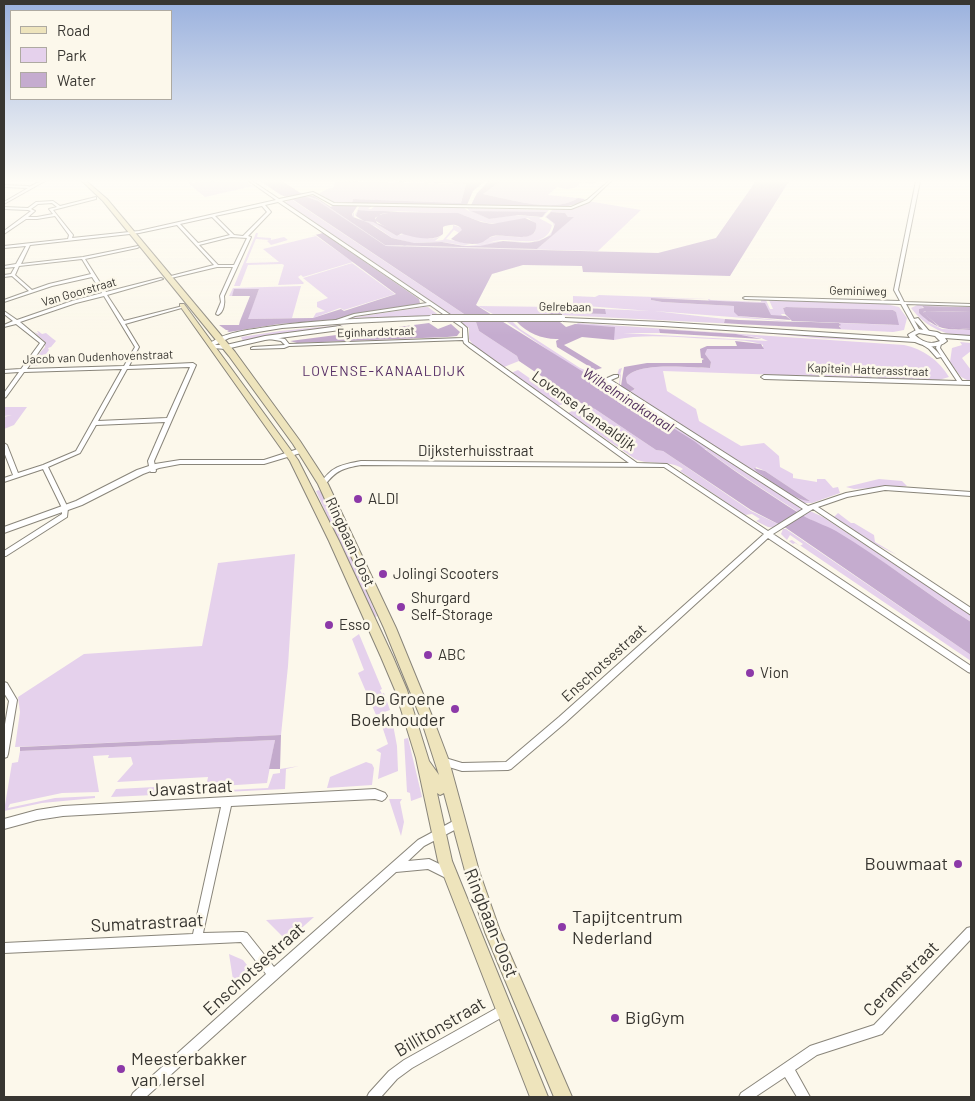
<!DOCTYPE html>
<style>
body{margin:0}
#map{position:relative;width:975px;height:1101px;overflow:hidden;background:#fcf8eb;font-family:Barlow,sans-serif}
canvas{display:block}
.frame{position:absolute;inset:0;border:5px solid #383631;pointer-events:none}
.legend{position:absolute;left:10px;top:10px;width:162px;height:90px;box-sizing:border-box;background:#fcf8eb;border:1px solid #aeaaa1;margin:0;padding:6px 9px;list-style:none;font-size:15px;color:#383631}
.legend li{display:flex;align-items:center;gap:10px;height:25px}
.legend b{width:25px;border:1px solid #aeaaa1}
</style>
<div id="map">
<canvas width="975" height="1101"></canvas>
<div class="frame"></div>
<ul class="legend">
<li><b style="height:6px;background:#eee4bc"></b>Road</li>
<li><b style="height:14px;background:#e5d1ec"></b>Park</li>
<li><b style="height:14px;background:#c5accf"></b>Water</li>
</ul>
</div>
<script>
const c = document.querySelector('canvas').getContext('2d');
c.lineJoin = 'round';
function paint(path, color) { c.fillStyle = color; c.fill(path, 'evenodd'); }
function stroke(path, color, width, dash) { c.strokeStyle = color; c.lineWidth = width; c.lineCap = dash ? 'butt' : 'round'; c.setLineDash(dash || []); c.stroke(path); }
function drawText(font, color, halo, rows, align = 'center') {
  c.font = font + ' Barlow,sans-serif'; c.lineWidth = 5; c.setLineDash([]); c.textBaseline = 'middle'; c.strokeStyle = halo; c.fillStyle = color; for (const [text, x, y, turn = 0] of rows) {
    c.save(); c.translate(x, y); c.rotate((+turn || 0) * Math.PI / 180); c.textAlign = isNaN(turn) ? turn : align; if (halo) c.strokeText(text, 0, 0); c.fillText(text, 0, 0); c.restore();
  }
}
paint(new Path2D(`
 M218 181H244L253 186 205 197 188 183Z
 M336 181 466 184 461 203 353 199 352 203 332 202 319 194 327 189 333 188Z
 M501 181H597L593 184 580 182 577 187 567 189 557 187 548 195 578 198C555 214 509 199 483 194Z
 M306 196 317 199 385 245 404 246 375 226 353 217V213L330 206 342 205 354 213V217L362 221 355 215 360 205H373L368 209H371L375 206 464 208 470 212 467 208 549 210 543 217 539 218 552 225C547 249 517 239 501 240 491 241 483 246 474 244 480 242 488 237 496 236 510 234 523 242 535 232L536 224 528 218C513 221 498 226 484 222 473 220 464 214 453 213L389 211 377 213 358 210 356 216 364 221 373 222 397 236C410 229 427 244 441 236L435 241 443 240 453 228V225L462 228V232L459 233 454 230 446 239 470 244 462 246C479 246 487 242 502 241 519 240 546 249 554 227L553 223 545 217 552 210 577 208 588 201 641 210 598 251 386 246 316 200ZM472 211 546 213 538 217 514 215 489 219ZM552 212 565 213 568 217H573L537 249 407 246 393 238 412 243 443 242 467 246H483L503 241 527 243 547 238 554 232 555 224 546 217Z
 M291 199 476 322 479 331 517 356 519 361 504 367 473 345 469 339V328L284 203Z
 M256 233H258L257 237 271 238V240L284 237 288 240 271 245 267 241 269 240 256 239 246 263 279 262 263 249 316 236 353 262 303 277 301 275 298 277 304 283 303 284 278 285 284 265 282 264 248 265 240 286H234Z
 M352 263 395 294 344 310 340 308 313 318 247 319 259 289H235L232 296H229L233 288 301 286 292 318H313L316 313 325 311 317 307V302L328 298 303 278Z
 M599 295 709 299 711 300 761 302V300H766L770 309H773L769 300 886 304 899 307 907 318 904 330 893 332 560 315 563 313 605 314V309L650 311 573 305V296L595 297ZM651 298 708 299 709 301 765 303 735 311 734 306 662 302 651 300ZM785 307 893 310 896 312 897 325 840 323V329L724 323 725 319 654 311 783 321H787L738 316 735 312 783 317 781 314H785L783 308Z
 M917 305 971 306H922L930 323 942 329 971 330V337C947 336 926 328 911 308Z
 M478 306 559 307 548 315 560 322H513L520 329 580 368 590 372 795 504 802 510 798 512C767 492 736 472 706 450L707 449H704L564 361 504 320Z
 M424 307H428L440 316 349 318Z
 M578 323 904 345C923 349 939 360 949 377L939 380 878 378 874 372H869L872 378 663 371 667 391 696 409 699 421 741 446 764 443 779 456 780 467 793 474V478L817 482V479H825L833 488 838 487 840 493 812 503H804L622 389 619 384 620 376 617 375 619 369 622 368 620 375 621 374 620 385 634 390 635 389 627 383 626 378C636 361 691 368 710 368L711 362 705 354 706 349H763V345C748 339 729 340 713 339 680 338 646 333 614 340V327L575 325ZM660 329 735 334 761 338 768 341 623 333H660ZM756 467 765 471 810 501C796 501 768 479 755 470Z
 M350 324 243 341 241 337 280 331Z
 M721 329 899 340 901 342 816 338Z
 M37 331H38L42 334 46 333 52 338 49 339 52 338 56 341 51 347 48 348 49 350 37 366H29L45 347 44 341 34 332 39 334Z
 M960 342 971 343V351L962 358 971 370V382L961 377 950 362 952 348 962 345Z
 M518 370 565 403 558 406 511 373Z
 M584 405 595 409 656 450 663 451 751 511 780 525 776 528 768 527 756 521 760 519 752 514 745 515 680 471 683 469C669 459 651 466 635 459L568 413Z
 M5 407H27L14 425 4 429V417L12 415 4 416Z
 M879 479 902 481 907 486 854 489 846 487Z
 M319 490 322 493 377 616 374 618 316 491Z
 M810 511 823 517 971 615V622C915 586 864 544 803 516Z
 M838 513 851 523H854L874 535 875 542 897 555 875 544 834 517Z
 M783 529H786L971 655V661L801 546H800L795 543 793 544 789 541 792 540 800 546 803 544 790 535 787 540 781 534Z
 M295 554 288 666 281 735 15 747 20 712 18 697 84 654 202 646 218 563Z
 M359 634 382 689 380 690 382 694 384 693 390 710 376 715 358 673 364 670 352 639Z
 M391 714 397 746 398 771 378 779 381 753 376 750 388 744 382 726 384 717Z
 M408 738 422 797 411 801 410 793 407 792 404 739Z
 M275 740 267 783 206 787 208 777 117 782 133 764 131 757 108 758 109 755 93 756 99 792 62 793 10 804 8 808 55 798 95 796V798L42 803 4 811 12 763 18 762 20 751Z
 M366 762 372 764 374 768 372 785 327 788 330 777Z
 M299 766 286 769 285 789 204 793 208 791 268 788 273 774 280 773V769Z
 M195 785 194 792 197 793 111 797 116 789Z
 M389 799H402L400 802 404 822 401 836Z
 M314 917 287 941 266 920Z
 M229 954 243 960 251 970 234 986Z`), '#e5d1ec');
paint(new Path2D(`
 M386 181H485L473 191 467 205 352 203 353 199 461 203 466 184Z
 M489 181H501L483 194C509 199 555 214 578 198L585 199 580 203 565 207 471 205 477 193Z
 M306 196H314L331 207 335 205H358L352 214 353 217 369 223 392 238 414 243 442 242 464 246H480L503 241 527 243 539 241 551 235 555 224 546 217 551 212 565 213 568 217H574L537 249 385 245 317 199Z
 M358 210C372 212 385 210 398 212L381 214 375 218 377 223 402 233 397 236 373 222 364 221 356 216Z
 M471 211 546 212 542 217 518 215 489 219Z
 M323 233 419 299 420 303 417 305 355 314 342 319 279 324 229 332 227 331 229 330H226L219 325H239L240 321 250 296H232L234 289H259L248 319 313 318 341 309 344 311 396 294 316 235 311 236Z
 M651 298 765 303 771 315 786 316 791 320 738 316 734 312V306L662 302 651 300Z
 M922 306 971 307V312L926 311 923 312 938 326 971 329V330C946 329 938 331 919 313V309L924 308Z
 M559 307 605 309 606 314 562 313 560 315H548L549 312Z
 M725 319C763 322 801 321 839 323L841 325 839 326 841 329 738 324 724 323Z
 M517 322H560L566 327 575 324 615 327 614 340 582 337 564 345 602 368 595 370 557 347 556 341 559 339C544 340 527 333 517 322Z
 M429 323 438 329 451 324 460 332 457 336 447 337 297 343 290 341Z
 M659 329 736 334 762 339 660 333Z
 M735 341 761 344 764 349H707L705 354 711 362 710 368C692 368 636 361 626 378L627 383 635 389 629 392 621 386 624 367 647 363H702V360L704 359 701 358 700 349 707 346H737Z
 M281 735 280 769H269L275 740 20 751V747Z`), '#c3aacc');
paint(new Path2D(`
 M260 181H282L305 196 318 201 386 246 658 253 716 238 756 181H789L730 276 583 272 582 266 523 265 492 274 476 305 694 441C725 465 765 492 802 515 812 521 825 525 836 531 883 559 925 593 971 622V655L786 528 751 510 663 451 656 450 595 409 584 405 519 361 517 356 479 331 476 322 292 199 281 195Z
 M393 212 458 213 481 222 492 224 525 218 536 223C539 246 506 233 493 236 489 237 486 240 483 242 474 246 459 243 451 239L462 230C459 223 449 224 443 227V234C430 246 387 231 375 220L378 215Z
 M786 307 893 310 896 312 899 325 792 321 785 314 783 308Z
 M926 311 971 312V329L940 327 923 313Z
 M754 468 765 471 810 501C797 502 768 479 756 471Z`), '#c5accf');
const minor = new Path2D(`
 M41 181H45L4 204V202L28 188 4 187V185L28 186 29 187Z
 M249 181H252L279 199 313 192 334 203 571 207 587 200 609 181H611L589 202 571 209 333 205 313 194 282 201 458 320 467 328 468 342 474 346 637 463 667 464 768 531 803 509 605 381V379L614 375H618V377L611 380 808 506 846 493 885 486 971 492V496L885 490 847 497 818 507 971 608V615L813 509 773 534 971 666V673L968 672 768 538 565 723 511 769 508 770 462 771 439 764 438 761 439 758 442 757 462 763 506 762 559 717 764 534 664 467 361 465C344 468 336 470 325 485H321L320 484C332 466 341 465 361 461L629 463 470 348 464 343 463 340 289 346 284 348 251 349V348L253 347 285 345 281 341 269 339V338L271 337 285 339 289 344 463 338V328L430 305 355 316 337 323H333V321L354 314 427 303 278 202 265 205 271 212 248 236 251 237 224 296C225 303 224 312 218 315L216 314 221 302 220 296 233 267H217L167 279V277L214 265 177 225 139 233 30 245 21 264 83 257 138 246 139 247 137 248 85 259 106 292 161 278 163 279 107 295 124 321 183 306 185 307 125 324 139 347 129 366 193 363 196 365 154 461 156 471 155 472H151L150 471 148 461 165 422 96 425 80 453 48 467 68 508 67 517 6 556H4V551L62 514V508L43 469 4 482V478L13 475 4 452V443L7 445 18 473 43 465 76 451 122 369 24 372 6 397 4 398V393L19 372 4 373V370L21 369 40 343 16 324 4 327V325L13 321 4 314V311L17 320 72 301 102 293 92 277 52 286 4 302V300L29 291 12 276 4 277V275L11 274 15 267 4 268V266L16 264 26 246 4 248V246L68 239 69 235 55 216 37 219H26L4 234V231L31 211 28 210 4 209V207L28 208 36 202 53 201 60 206 96 197V199L53 210 73 235 72 238 139 231 276 200ZM52 203 57 207 49 209 53 214 37 217H28L35 211 31 209 38 204ZM262 206 267 212 243 236 234 235 215 216ZM212 217 230 235 198 243 180 224ZM231 237 247 238 234 265H218L199 245ZM82 259 91 274 49 284 32 290 15 275 19 266ZM104 296 135 347 124 366 27 369 45 343 20 322 76 303ZM190 367 167 418 98 421 127 369Z
 M916 181H920L898 290 904 302 971 304V306L906 304 914 319 918 318 929 331 925 332 914 320 920 331 918 332 916 331 901 304 745 299 743 298 745 297 900 301 894 290Z
 M923 343C931 343 936 351 941 356L936 348 937 344H941L940 348 962 381H971V385L764 379 761 377 764 375 957 381 941 357 937 358 929 349 923 345Z
 M4 682 7 683 17 700 8 754 7 757 4 758V730L9 701 4 693Z
 M375 789 385 793 387 796 385 799 382 801 375 799 231 806 203 933 243 932 247 933 274 967 418 840 459 818 462 820 464 823 462 826 424 846 408 861 429 859 452 870 453 874 452 878 448 879 428 869 396 872 146 1097H131L133 1093 266 974 241 942 4 953V943L193 934 221 807 63 816 37 820 4 829V819L37 810 63 806Z
 M971 927V939L882 1034 817 1055 795 1070 810 1097H797L785 1077 755 1097H739L741 1093 810 1046 874 1025 967 928Z
 M504 1004 508 1006 510 1010 508 1014 412 1068 397 1079 381 1097H367L369 1093 389 1071 404 1060Z`);
const tertiary = new Path2D(`
 M432 316 435 318 434 319 351 323 282 328 252 333 229 338 215 345H226L265 336 340 326 343 328 340 330 265 340 226 349 212 348V346L209 344C224 332 248 330 267 327 322 319 377 318 432 316Z
 M565 318 663 322 910 338 908 335 909 334 918 329 937 332 941 334 971 336V340L945 338 947 341C938 349 926 347 915 342L663 326 563 321V319ZM919 333 935 336 940 341C931 345 922 342 915 335Z
 M301 448 305 450 304 452 264 464H180L159 468 143 474 82 505 4 533V527L76 501 137 470 155 464 180 460H264Z`);
const secondary = new Path2D(`
 M82 181H86L107 199 235 352 300 441 328 484 396 628 432 716 449 761 479 871 500 931 572 1097H554L485 932 465 871 444 793 440 795 437 793 452 861 548 1097H530L438 861 416 758 395 690 381 657 329 541 290 461 180 306V304H184L298 460 339 541 393 657 407 690 429 761 439 775 420 716 384 628 318 484 293 444 229 356 103 201Z`);
stroke(minor, '#89857a', 2);
stroke(tertiary, '#89857a', 2);
stroke(secondary, '#89857a', 2);
paint(minor, '#fff');
paint(tertiary, '#fff');
paint(secondary, '#eee4bc');
const tertiaryBridge = new Path2D(`
 M432 318H562`);
stroke(tertiaryBridge, '#89857a', 8, []);
stroke(tertiaryBridge, '#fff', 6);
const sky = c.createLinearGradient(0, 0, 0, 335);
sky.addColorStop(0, '#9ab1de');
sky.addColorStop(0.54, '#fefcf6');
sky.addColorStop(1, '#fefcf600');
c.fillStyle = sky;
c.fillRect(0, 0, 975, 335);
for (const [x, y, r, color] of [
 [358,499,5,"#8c39a8"],
 [383,574,5,"#8c39a8"],
 [401,607,5,"#8c39a8"],
 [329,625,5,"#8c39a8"],
 [428,655,5,"#8c39a8"],
 [750,673,5,"#8c39a8"],
 [455,709,5,"#8c39a8"],
 [958,864,5,"#8c39a8"],
 [562,927,5,"#8c39a8"],
 [615,1018,5,"#8c39a8"],
 [121,1069,5,"#8c39a8"]
]) { const dot = new Path2D(); dot.arc(x, y, r, 0, 2 * Math.PI); c.fillStyle = color; c.fill(dot); stroke(dot, '#fcf8eb', 2); }
drawText('12px', '#383631', '#fcf8eb', [
 ["Geminiweg",858,291,1],
 ["Van Goorstraat",79,292,-16],
 ["Gelrebaan",565,307,1],
 ["Eginhardstraat",376,332,-2],
 ["Jacob van Oudenhovenstraat",98,357,-2],
 ["Kapitein Hatterasstraat",868,370,2]
]);
c.letterSpacing = '1px';
drawText('14px', '#572f66', '#fcf8eb', [
 ["LOVENSE-KANAALDIJK",384,371]
]);
c.letterSpacing = '0px';
drawText('italic 14px', '#51305d', '#fcf8eb', [
 ["Wilhelminakanaal",628,400,33]
]);
drawText('15px', '#383631', '#fcf8eb', [
 ["Lovense Kanaaldijk",584,411,36],
 ["Dijksterhuisstraat",476,451],
 ["Ringbaan-Oost",350,542,65],
 ["Enschotsestraat",604,663,-42]
]);
drawText('15px', '#383631', '#fcf8eb', [
 ["ALDI",368,499],
 ["Jolingi Scooters",393,574],
 ["Shurgard",411,598],
 ["Self-Storage",411,615],
 ["Esso",339,625],
 ["ABC",438,655],
 ["Vion",760,673]
], 'left');
drawText('18px', '#383631', '#fcf8eb', [
 ["De Groene",445,699,"right"],
 ["Boekhouder",445,720,"right"],
 ["Bouwmaat",948,864,"right"],
 ["Tapijtcentrum",572,917],
 ["Nederland",572,938],
 ["BigGym",625,1018],
 ["Meesterbakker",131,1059],
 ["van Iersel",131,1080]
], 'left');
drawText('18px', '#383631', '#fcf8eb', [
 ["Javastraat",191,788,-3],
 ["Sumatrastraat",147,923,-3],
 ["Ringbaan-Oost",491,923,68],
 ["Enschotsestraat",254,969,-42],
 ["Ceramstraat",901,979,-45],
 ["Billitonstraat",440,1027,-30]
]);
</script>
